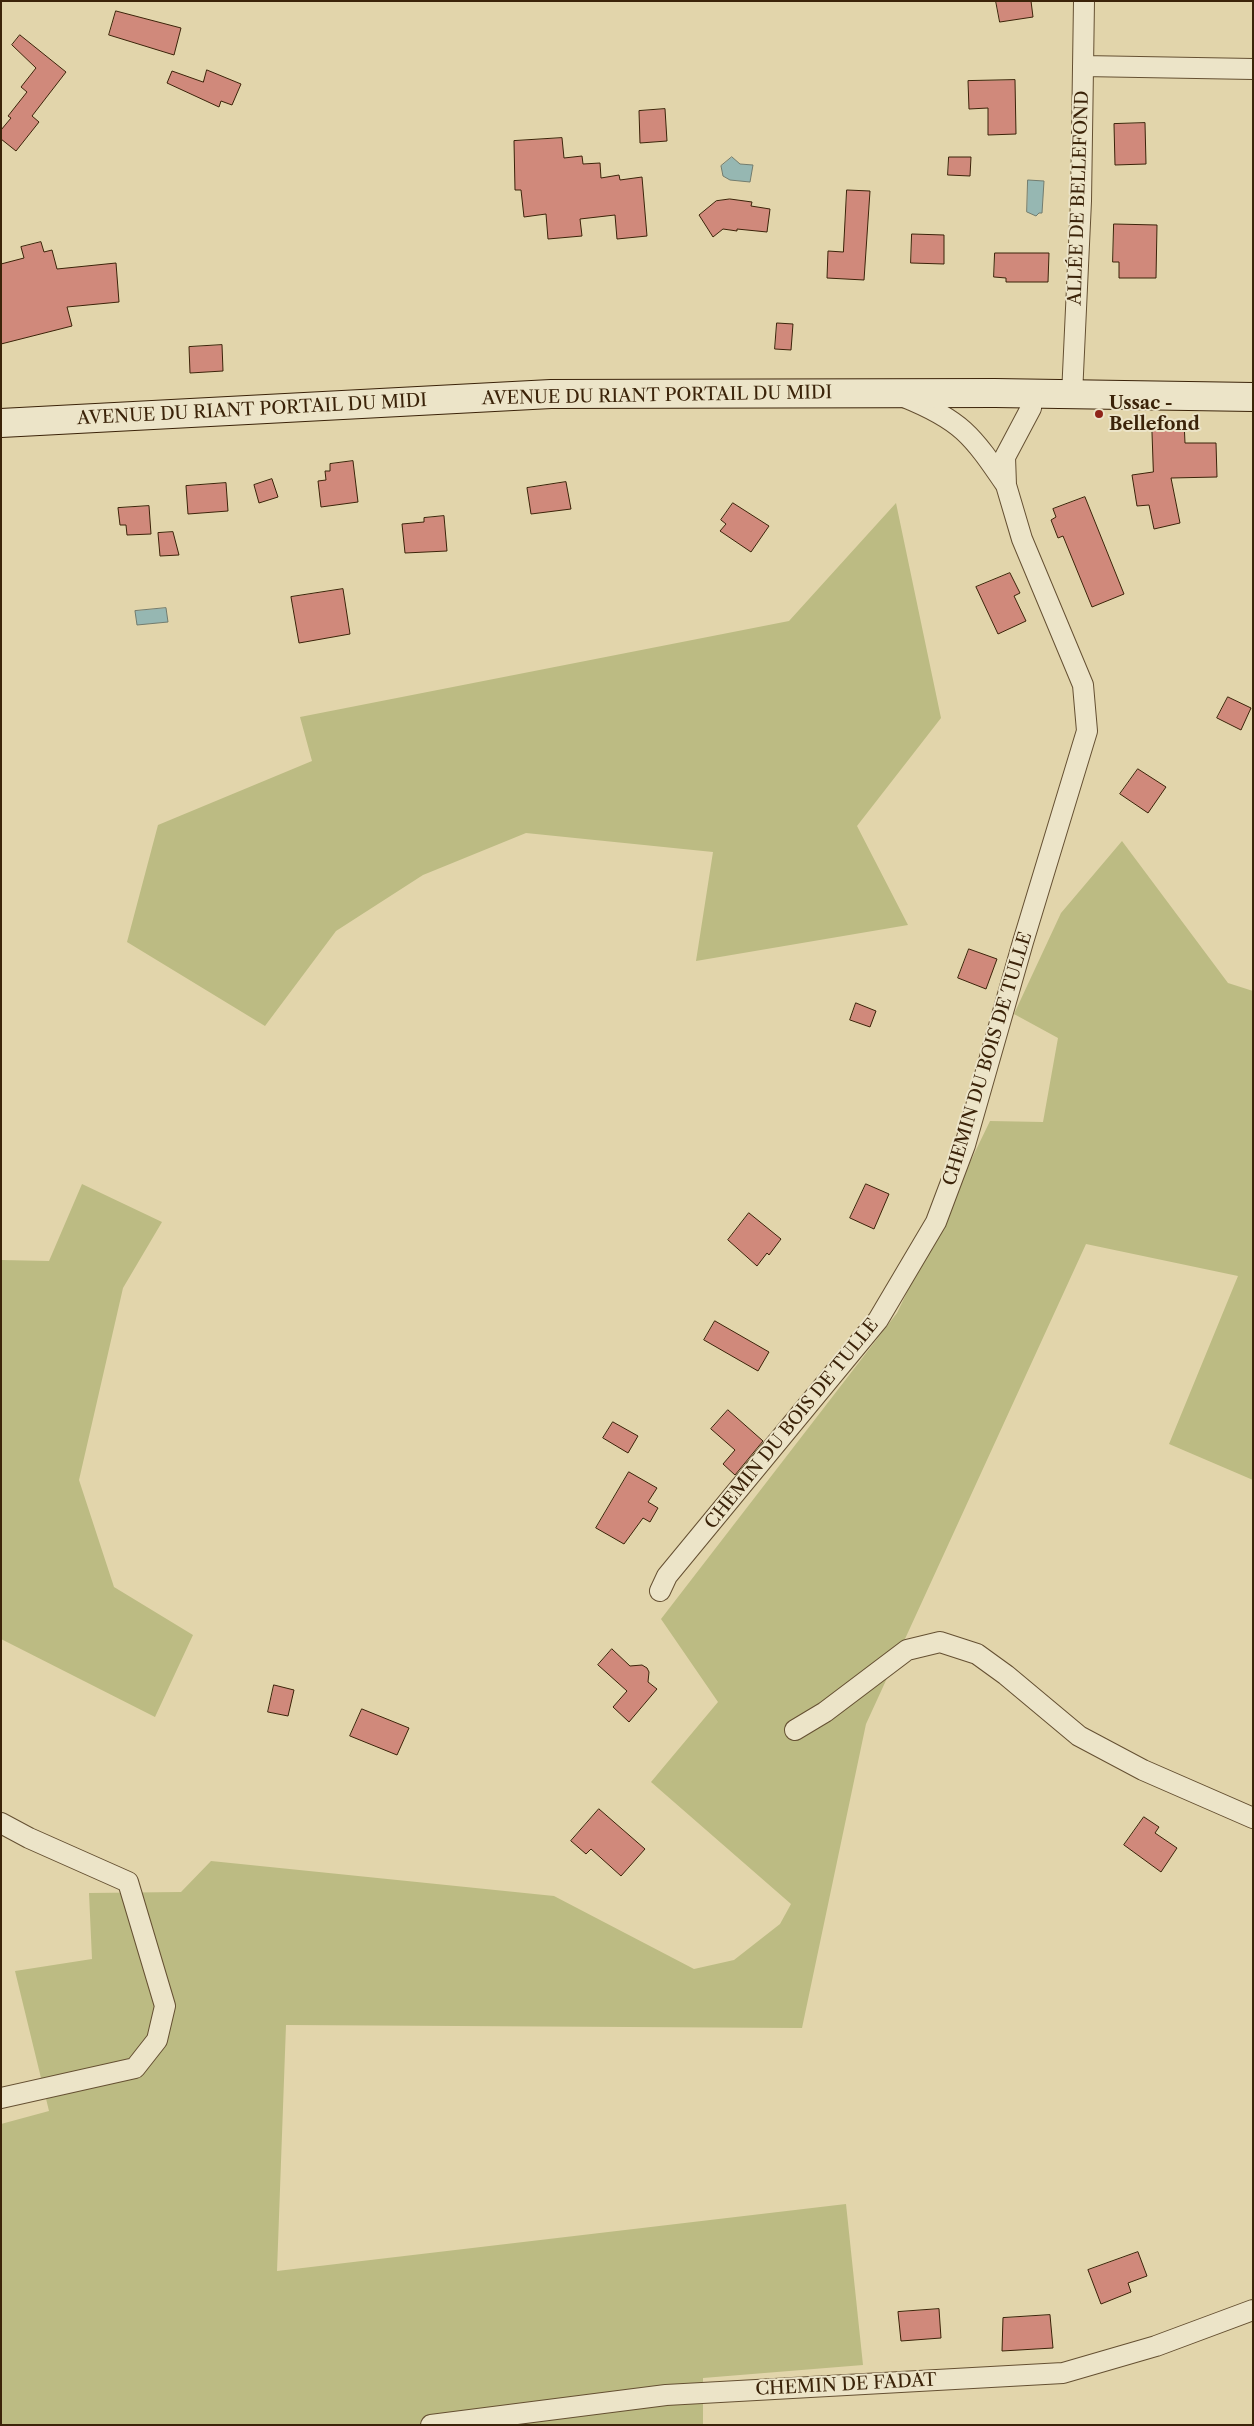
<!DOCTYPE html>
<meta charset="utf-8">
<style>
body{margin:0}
#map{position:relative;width:1254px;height:2426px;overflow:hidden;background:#e2d5ab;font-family:"Libre Caslon Text",serif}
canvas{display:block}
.frame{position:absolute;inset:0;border:2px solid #3b2309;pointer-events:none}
</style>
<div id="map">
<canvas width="1254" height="2426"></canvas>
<div class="frame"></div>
</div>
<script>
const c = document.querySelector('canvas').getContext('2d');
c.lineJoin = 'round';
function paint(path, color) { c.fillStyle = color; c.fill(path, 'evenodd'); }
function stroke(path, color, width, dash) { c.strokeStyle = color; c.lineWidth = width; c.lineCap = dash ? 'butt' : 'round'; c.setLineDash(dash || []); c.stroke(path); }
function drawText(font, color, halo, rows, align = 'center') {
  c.font = font + ' "Libre Caslon Text",serif'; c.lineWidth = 4; c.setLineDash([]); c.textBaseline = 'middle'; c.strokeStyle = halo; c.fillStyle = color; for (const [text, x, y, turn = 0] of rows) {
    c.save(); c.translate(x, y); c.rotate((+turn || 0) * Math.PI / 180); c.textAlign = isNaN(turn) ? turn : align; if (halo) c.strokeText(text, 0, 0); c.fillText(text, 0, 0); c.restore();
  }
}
paint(new Path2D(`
 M896 503 941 718 857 826 908 925 696 961 713 852 526 833 423 875 336 931 265 1026 127 942 158 825 312 761 300 717 789 621Z
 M1122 841 1228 983 1253 991V1480L1169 1444 1238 1276 1086 1244 866 1724 802 2028 286 2025 277 2271 846 2204 863 2365 703 2378V2425H1V2124L49 2111 15 1971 92 1959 89 1893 181 1892 211 1861 554 1896 694 1969 734 1960 780 1924 791 1904 651 1782 718 1702 661 1619 897 1313 990 1121 1043 1122 1058 1038 1014 1014 1061 913Z
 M82 1184 162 1222 123 1288 79 1480 114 1587 193 1635 155 1717 1 1639V1260L49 1261Z`), '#bcbb83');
const water = new Path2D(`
 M732 157 740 164 753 165 750 182 730 180 723 176 721 166Z
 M1028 180 1044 181 1042 213H1039L1036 216 1027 212Z
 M166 608 168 622 137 625 135 611Z`);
paint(water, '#96b7b2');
stroke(water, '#727c6e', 1);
const building = new Path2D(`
 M996 1H1031L1033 17 1000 22Z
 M116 11 181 28 174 55 109 35Z
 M20 35 66 72 32 116 39 122 16 151 1 139V130L11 118 8 116 27 92 21 87 36 68 12 45Z
 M207 70 241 84 232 105 221 101 219 107 167 83 172 71 203 82Z
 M1015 80 1016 134 988 135V108L969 109 968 81Z
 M665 109 667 141 640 143 639 111Z
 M1145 123 1146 164 1115 165 1114 124Z
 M562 138 564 158 582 156 583 164 600 163 601 178 619 175 620 180 642 177 647 236 617 239 615 215 580 219 582 236 548 239 546 214 524 217 521 190H515L514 141Z
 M949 157H971L970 176 948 175Z
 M847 190 870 191 864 280 827 278 828 251 843 252Z
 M730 199 752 202 751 206 770 209 767 232 737 229V231L723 229 713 237 699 215 716 201Z
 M1114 224 1157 225 1156 278H1119V262H1113Z
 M912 234 944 235V264L911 263Z
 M41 242 44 252 52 250 57 269 116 263 119 302 67 307 72 326 1 344V264L24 258 21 247Z
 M995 253H1049L1048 282H1006V278L994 277Z
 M777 323 793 324 791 350 775 349Z
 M222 345 223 371 190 373 189 347Z
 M1152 421H1184L1185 443H1216L1217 477 1171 478 1180 523 1154 529 1149 505 1137 506 1132 475 1153 472Z
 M353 461 358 502 321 507 318 481 326 480 325 471H330V464Z
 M272 479 278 497 259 503 254 485Z
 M566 482 571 509 531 514 527 488Z
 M226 483 228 511 188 514 186 486Z
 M1085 497 1124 594 1092 607 1063 536 1058 538 1051 520 1056 517 1053 509Z
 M733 503 769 526 751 552 720 531 726 524 721 520Z
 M149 506 151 534 127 535 126 525H120L118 508Z
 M444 516 447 551 405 553 402 524 424 522V518Z
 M173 532 179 555 160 556 158 533Z
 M1010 573 1020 593 1014 596 1026 621 998 634 976 587Z
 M343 589 350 634 299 643 291 597Z
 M1228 697 1251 708 1241 730 1217 718Z
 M1138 769 1166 787 1148 813 1120 794Z
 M969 949 997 959 986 989 958 978Z
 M856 1003 876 1011 870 1027 850 1020Z
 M866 1184 889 1194 874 1229 850 1218Z
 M749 1213 781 1239 769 1255 767 1253 757 1266 728 1240Z
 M715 1321 769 1352 758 1371 704 1340Z
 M728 1410 763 1441 735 1475 723 1464 735 1450 711 1429Z
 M613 1422 638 1436 628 1453 603 1438Z
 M629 1472 657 1488 648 1502 658 1508 650 1522 643 1518 624 1544 596 1528Z
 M612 1649 630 1666 642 1665 647 1668 649 1672 648 1682 657 1689 629 1722 613 1707 627 1691 598 1665Z
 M274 1685 294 1690 288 1716 268 1712Z
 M362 1709 409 1728 397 1755 350 1736Z
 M599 1809 645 1849 621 1876 591 1849 586 1854 571 1841Z
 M1144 1817 1159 1827 1155 1833 1177 1848 1161 1872 1124 1845Z
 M1138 2252 1147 2276 1128 2283 1131 2292 1101 2304 1088 2270Z
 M939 2309 941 2338 901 2341 898 2312Z
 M1050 2315 1053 2348 1002 2351 1003 2318Z`);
paint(building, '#d0897b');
stroke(building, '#3b2309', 1);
const street = new Path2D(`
 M1083 66 1253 69
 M1072 395 1081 201 1084 1
 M904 397C961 420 972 435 1006 485
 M660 1591 667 1576 878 1320 936 1222 965 1145 1023 942 1087 731 1083 685 1022 539 1006 485 1005 457 1031 408 1033 394
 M795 1730 825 1712 907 1650 940 1642 977 1654 1006 1675 1079 1736 1143 1770 1253 1818
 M1 1823 29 1838 128 1882 165 2006 157 2040 135 2068 1 2098
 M431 2425 666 2395 1063 2373 1156 2346 1253 2310`);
const secondary = new Path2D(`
 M1 423 551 394 995 393 1253 397`);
stroke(street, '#655032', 22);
stroke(secondary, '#3b2309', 30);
stroke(street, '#ece4c8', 20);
stroke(secondary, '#ece4c8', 28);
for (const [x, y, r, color] of [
 [1099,414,5,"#8f2418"]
]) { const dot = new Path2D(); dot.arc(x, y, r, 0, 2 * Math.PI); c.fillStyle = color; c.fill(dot); stroke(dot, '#ece4c8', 2); }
drawText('18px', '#3b2309', '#ece4c8', [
 ["ALLÉE DE BELLEFOND",1079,198,-88],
 ["AVENUE DU RIANT PORTAIL DU MIDI",657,396,-1],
 ["AVENUE DU RIANT PORTAIL DU MIDI",252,410,-3],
 ["CHEMIN DU BOIS DE TULLE",988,1059,-73],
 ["CHEMIN DU BOIS DE TULLE",792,1424,-51],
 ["CHEMIN DE FADAT",846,2385,-3]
]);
drawText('bold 18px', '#3b2309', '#ece4c8', [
 ["Ussac -",1109,404],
 ["Bellefond",1109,425]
], 'left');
</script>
